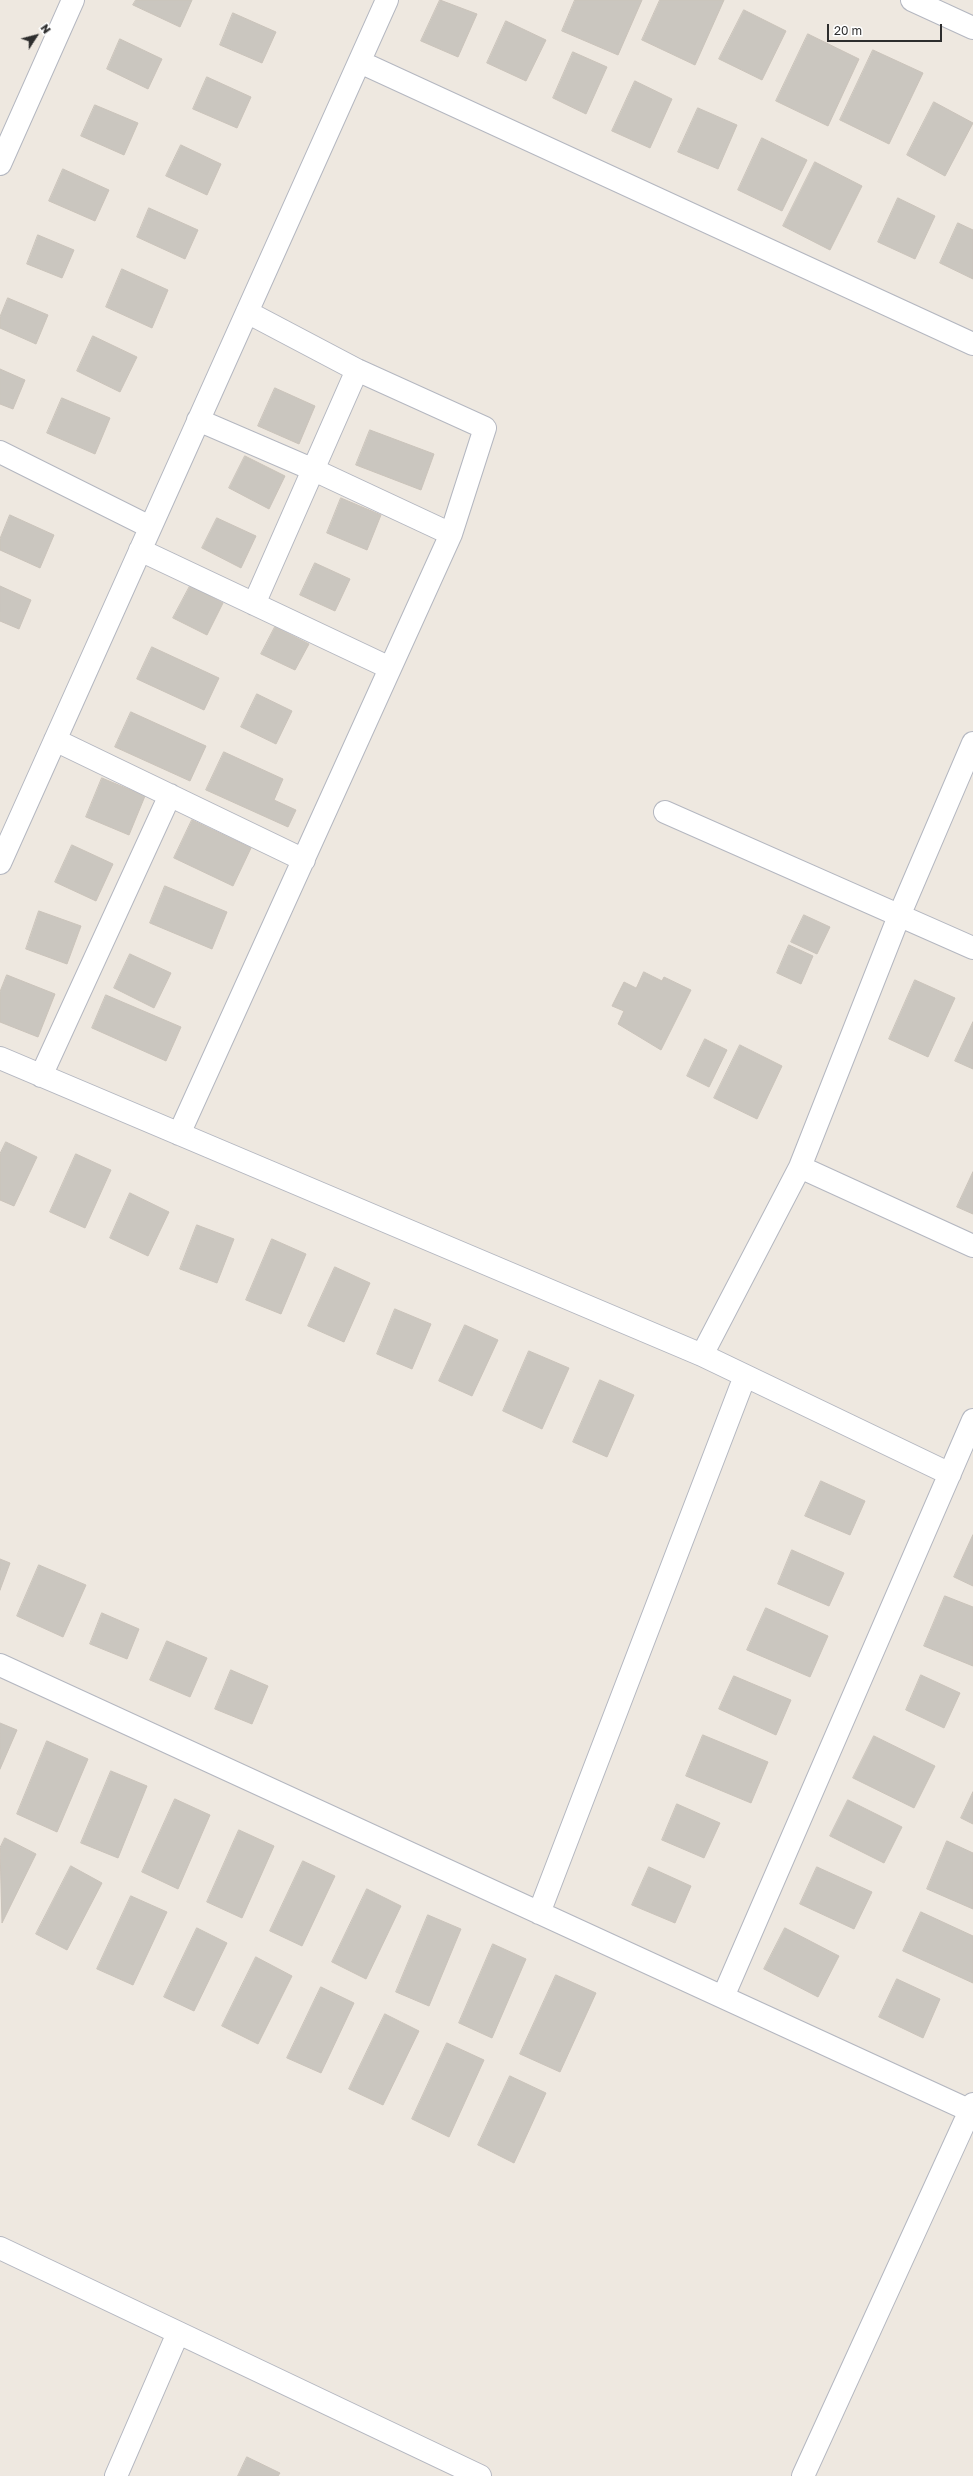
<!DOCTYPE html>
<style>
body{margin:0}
#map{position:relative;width:973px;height:2476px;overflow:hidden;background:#eee8e0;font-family:"Golos Text",sans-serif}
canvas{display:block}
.north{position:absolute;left:16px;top:16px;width:40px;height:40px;-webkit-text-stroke:3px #fff;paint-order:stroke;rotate:54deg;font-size:11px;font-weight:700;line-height:16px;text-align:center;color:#2d2d2d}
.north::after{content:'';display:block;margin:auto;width:14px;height:18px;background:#2d2d2d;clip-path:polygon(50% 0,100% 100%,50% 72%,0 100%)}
.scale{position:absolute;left:827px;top:24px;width:115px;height:18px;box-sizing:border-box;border:2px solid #2d2d2d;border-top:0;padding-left:5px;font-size:12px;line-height:14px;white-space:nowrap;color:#2d2d2d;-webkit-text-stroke:3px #fff;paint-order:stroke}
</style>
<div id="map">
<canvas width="973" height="2476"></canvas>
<div class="north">N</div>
<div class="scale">20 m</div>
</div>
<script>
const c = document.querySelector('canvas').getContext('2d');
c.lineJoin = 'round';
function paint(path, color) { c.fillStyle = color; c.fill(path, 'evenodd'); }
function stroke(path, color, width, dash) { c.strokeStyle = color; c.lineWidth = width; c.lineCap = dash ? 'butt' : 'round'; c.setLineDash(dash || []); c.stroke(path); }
const building = new Path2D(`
 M136 0H192L180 27 133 5Z
 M440 0 477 14 458 57 421 41Z
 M575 0H642L618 55 562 31Z
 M660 0H724L695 65 642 40Z
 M744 10 786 31 762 80 719 59Z
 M233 13 276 32 262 63 220 45Z
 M506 21 546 40 526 81 487 63Z
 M808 34 859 59 828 126 776 101Z
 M120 39 162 59 148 89 107 69Z
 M873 50 923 73 889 144 840 120Z
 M573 52 607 67 586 114 553 98Z
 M207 77 251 97 237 128 193 109Z
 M635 81 672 99 650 148 612 131Z
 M934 102 973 123 945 176 907 155Z
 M95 105 138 123 124 155 81 136Z
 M698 108 737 125 718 169 678 152Z
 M762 138 807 160 782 211 738 190Z
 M181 145 221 164 207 195 166 176Z
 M815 162 862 186 830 250 783 226Z
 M63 169 109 190 95 221 49 201Z
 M898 198 935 216 915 259 878 242Z
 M149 208 198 230 185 259 137 237Z
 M958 223 973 230V279L940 263Z
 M38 235 74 250 62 278 27 264Z
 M122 269 168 290 152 328 106 307Z
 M8 298 48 315 36 344 0 328V317Z
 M93 336 137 357 120 392 77 371Z
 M0 369 25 380 13 409 0 404Z
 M275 388 315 406 299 444 258 426Z
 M62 398 110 418 95 454 47 433Z
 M370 430 434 454 421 490 356 465Z
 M245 456 285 476 269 509 229 488Z
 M341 498 381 515 367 550 327 533Z
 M10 515 54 535 40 568 0 550V539Z
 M217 518 256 536 241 568 202 548Z
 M315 563 350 579 335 611 300 595Z
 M0 586 31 600 19 629 0 621Z
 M190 586 223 603 207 635 173 618Z
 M275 627 309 644 295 670 261 654Z
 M152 647 219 678 204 710 137 679Z
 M257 694 292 711 276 744 241 727Z
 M131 712 206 746 190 781 115 747Z
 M224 752 283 779 274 800 296 810 288 827 206 790Z
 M102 778 145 796 129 835 86 817Z
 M192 820 251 848 233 886 174 858Z
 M72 845 113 864 96 901 55 882Z
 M165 886 227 912 212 949 150 923Z
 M39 911 81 926 67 964 26 949Z
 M804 915 830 927 817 954 791 942Z
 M789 945 813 956 801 984 777 973Z
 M130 954 171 973 154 1008 114 988Z
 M644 972 662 981 664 977 691 990 661 1050 618 1024 624 1011 612 1006 624 982 636 988Z
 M7 975 55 994 38 1037 0 1022V992Z
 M915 980 955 998 928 1057 889 1039Z
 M106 995 181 1027 166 1061 92 1028Z
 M973 1022V1069L955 1061Z
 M705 1039 727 1050 709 1087 687 1076Z
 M740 1045 782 1066 757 1119 714 1098Z
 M6 1142 37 1157 14 1206 0 1200V1154Z
 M76 1154 111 1170 85 1228 50 1212Z
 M973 1172V1214L957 1207Z
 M130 1193 169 1212 148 1256 110 1238Z
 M197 1225 234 1239 217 1283 180 1269Z
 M272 1239 306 1254 281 1314 246 1300Z
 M335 1267 370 1283 344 1342 308 1326Z
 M395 1309 431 1324 412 1369 377 1354Z
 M465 1325 498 1340 472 1396 439 1381Z
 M529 1351 569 1368 542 1429 503 1411Z
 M600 1380 634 1395 607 1457 573 1442Z
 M821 1481 865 1501 850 1535 805 1516Z
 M973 1535V1586L954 1577Z
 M792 1550 844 1573 829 1606 778 1584Z
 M0 1559 10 1563 0 1590Z
 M39 1565 86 1585 63 1637 17 1616Z
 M945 1596 973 1607V1666L924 1646Z
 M766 1608 828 1636 810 1677 747 1650Z
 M102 1613 139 1629 127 1659 90 1644Z
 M167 1641 207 1658 190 1697 150 1680Z
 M231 1670 268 1686 252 1724 215 1709Z
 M921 1675 960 1693 944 1728 906 1710Z
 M734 1676 791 1700 776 1735 719 1709Z
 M0 1723 17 1730 0 1769Z
 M703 1735 768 1762 751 1803 686 1776Z
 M874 1736 935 1766 914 1808 853 1778Z
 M47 1741 88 1759 57 1832 17 1814Z
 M111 1771 147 1786 118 1858 81 1843Z
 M973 1792V1824L961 1818Z
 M175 1799 210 1815 178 1889 142 1872Z
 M848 1800 902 1827 884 1863 830 1836Z
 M677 1804 720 1823 704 1858 662 1840Z
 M239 1830 274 1846 242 1918 207 1902Z
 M5 1838 36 1854 2 1923 0 1848Z
 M947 1841 973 1853V1909L927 1889Z
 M303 1861 335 1876 302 1946 270 1931Z
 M71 1866 102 1883 67 1950 36 1934Z
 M649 1867 691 1886 675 1923 632 1905Z
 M817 1867 872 1892 854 1929 800 1904Z
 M367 1889 401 1906 366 1979 332 1962Z
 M131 1896 167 1912 133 1985 97 1969Z
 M921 1912 973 1936V1983L903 1951Z
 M428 1915 461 1929 429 2006 396 1992Z
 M197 1928 227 1943 194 2011 164 1997Z
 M785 1928 839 1956 818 1997 764 1969Z
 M493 1944 526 1959 492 2038 459 2023Z
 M256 1957 292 1976 258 2044 222 2026Z
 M556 1975 596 1993 560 2072 520 2054Z
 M897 1979 940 1999 923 2038 879 2017Z
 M321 1987 354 2003 321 2073 287 2058Z
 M385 2014 419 2031 383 2105 349 2089Z
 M447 2043 484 2060 449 2137 412 2119Z
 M510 2076 546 2093 514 2163 478 2145Z
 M247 2457 280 2473 278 2476H238Z`);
paint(building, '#cac6bf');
stroke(building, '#cac3ba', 1);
const minor = new Path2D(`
 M912 0 973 28
 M360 62 973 344
 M0 164 73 0
 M198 420 314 470 451 534
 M0 452 150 527
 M140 550 390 668
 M254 604 357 370
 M55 740 304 860
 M665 812 973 948
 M0 863 387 0
 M0 1058 702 1355 950 1474
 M41 1076 170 795
 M179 1134 451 534 485 428 357 370 247 312
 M800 1167 973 1246
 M702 1355 800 1167 899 916 973 743
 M0 1665 973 2112
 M539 1913 745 1376
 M723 1997 973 1420
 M0 2248 480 2476
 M116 2476 178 2333
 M803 2476 973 2104`);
stroke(minor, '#b4b7c0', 24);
stroke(minor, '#fff', 22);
</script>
